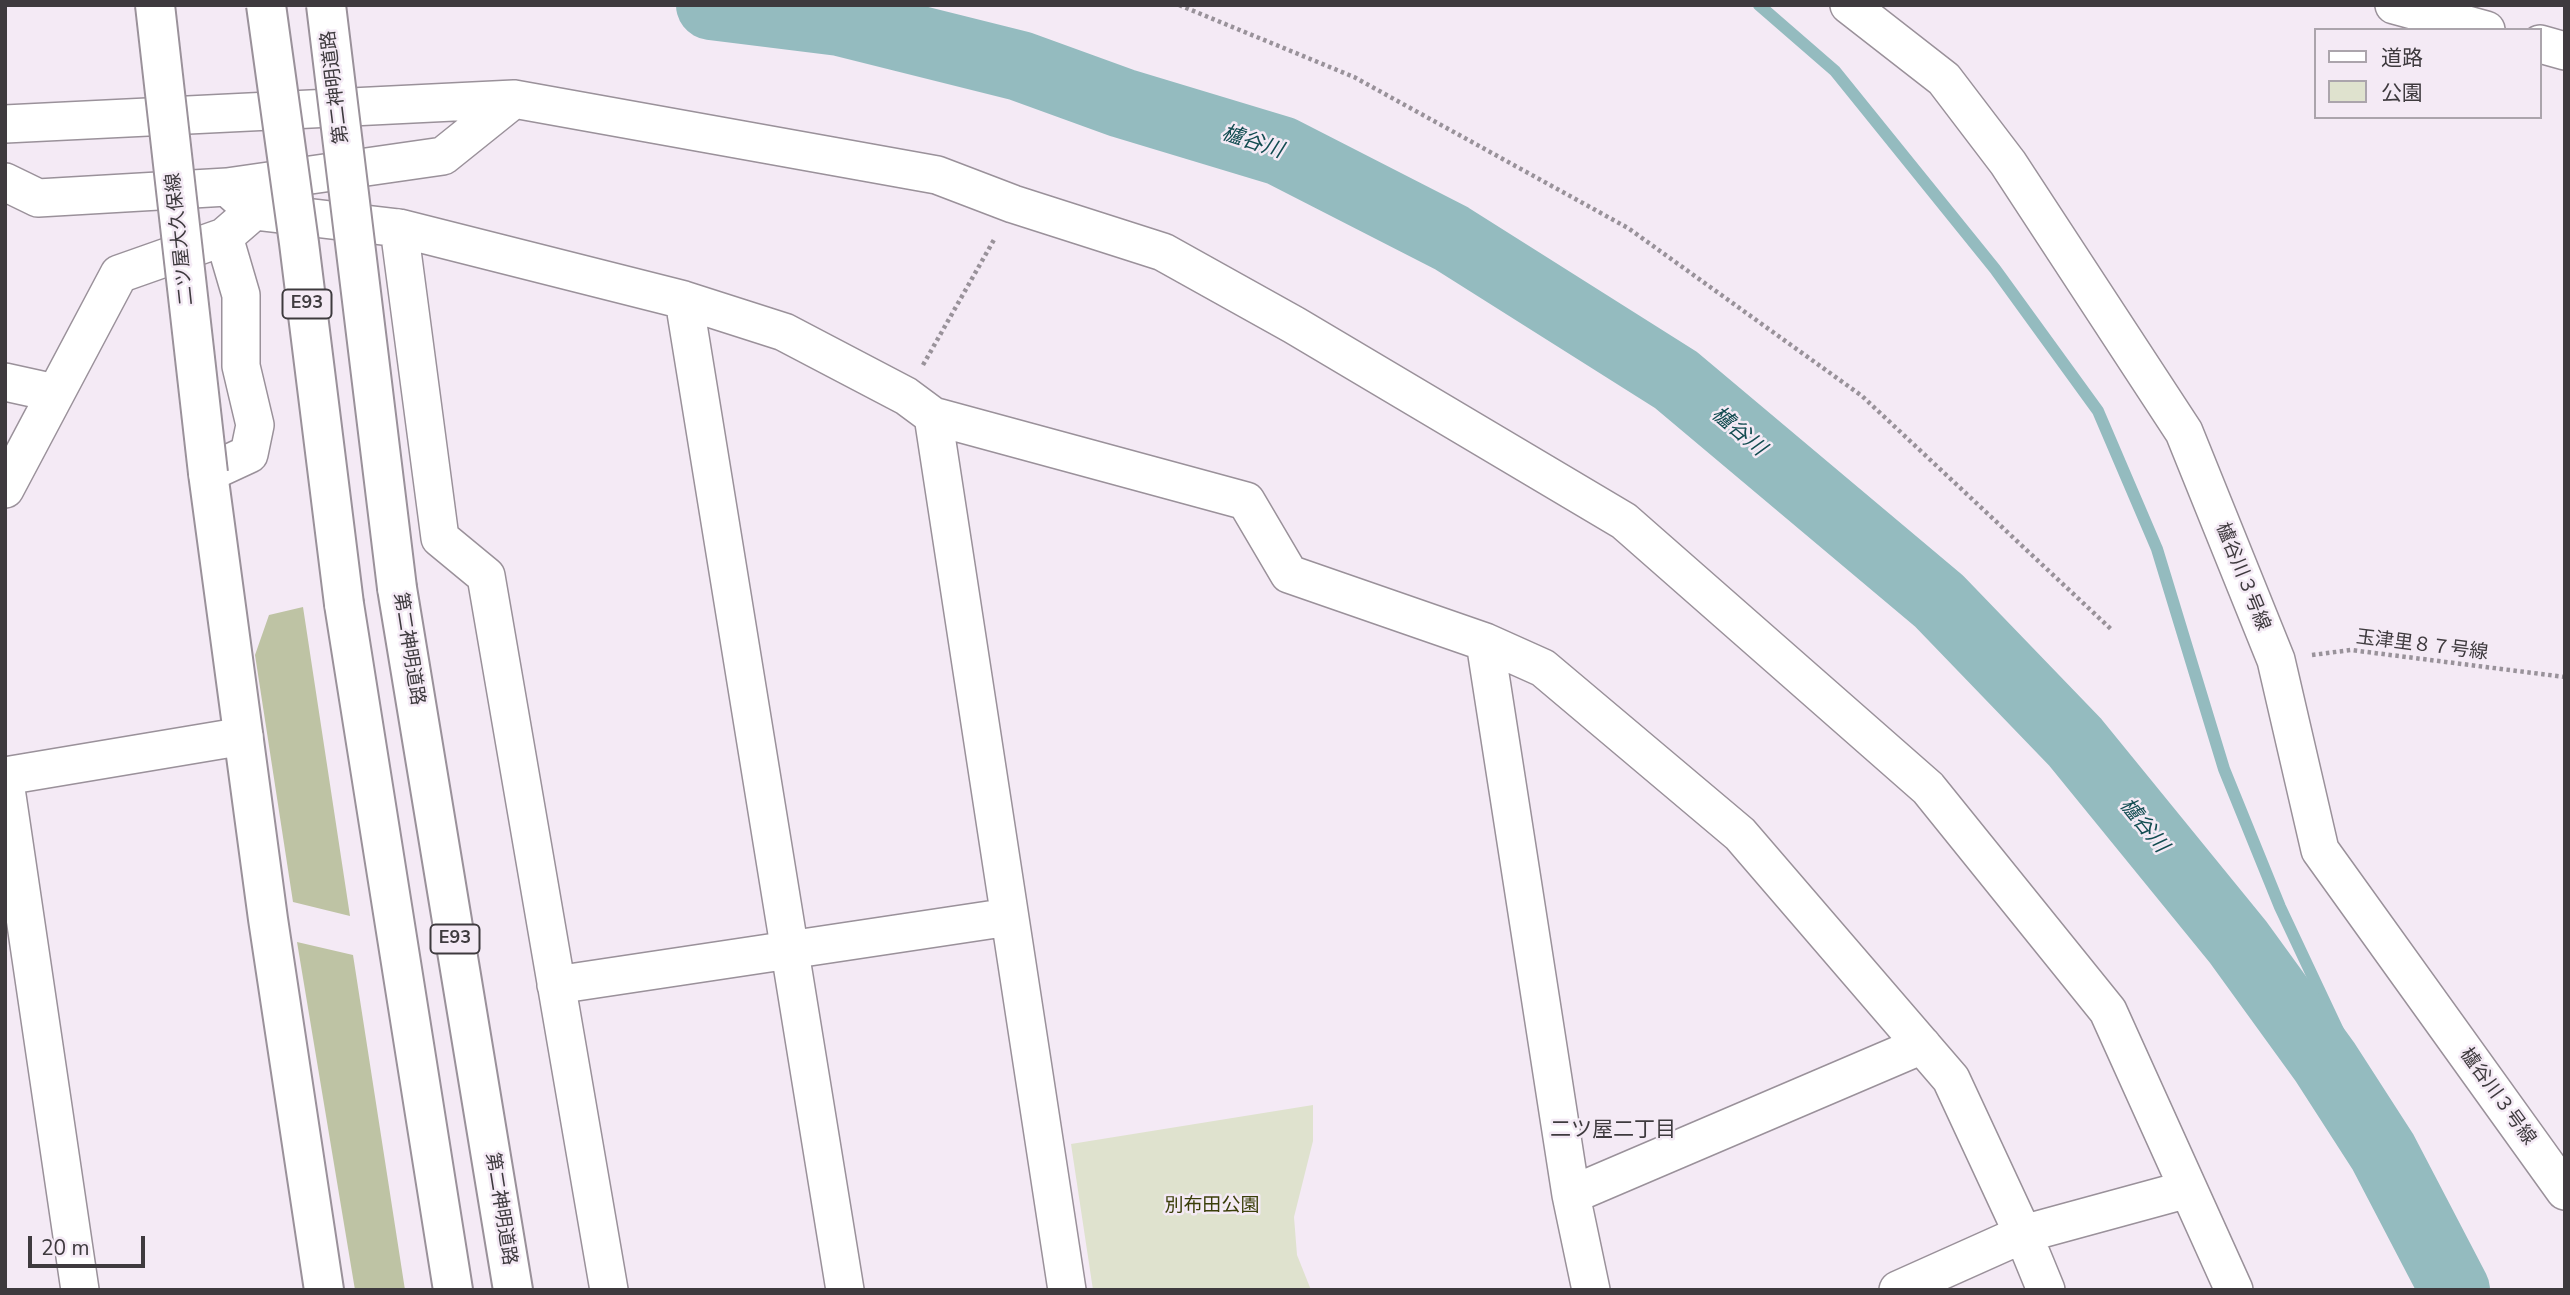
<!DOCTYPE html>
<meta charset="utf-8">
<style>
body{margin:0}
#map{position:relative;width:2570px;height:1295px;overflow:hidden;background:#f4eaf5;font-family:"Nunito Sans","Noto Sans JP",sans-serif}
canvas{display:block}
.frame{position:absolute;inset:0;border:7px solid #3e3a3e;pointer-events:none}
.legend{position:absolute;left:2314px;top:28px;width:228px;height:91px;box-sizing:border-box;background:#f4eaf5;border:2px solid #aba4ac;margin:0;padding:9px 12px;list-style:none;font-size:21px;color:#3e3a3e}
.legend li{display:flex;align-items:center;gap:14px;height:35px}
.legend b{width:35px;border:2px solid #aba4ac}
.scale{position:absolute;left:28px;top:1236px;width:117px;height:32px;box-sizing:border-box;border:4px solid #3e3a3e;border-top:0;padding-left:9px;font-size:21px;line-height:24px;white-space:nowrap;color:#3e3a3e;-webkit-text-stroke:5px #f4eaf5;paint-order:stroke}
</style>
<div id="map">
<canvas width="2570" height="1295"></canvas>
<div class="frame"></div>
<ul class="legend">
<li><b style="height:9px;background:#fff"></b>道路</li>
<li><b style="height:19px;background:#dfe2ce"></b>公園</li>
</ul>
<div class="scale">20 m</div>
</div>
<script>
const c = document.querySelector('canvas').getContext('2d');
c.lineJoin = 'round';
function paint(path, color) { c.fillStyle = color; c.fill(path, 'evenodd'); }
function stroke(path, color, width, dash) { c.strokeStyle = color; c.lineWidth = width; c.lineCap = dash ? 'butt' : 'round'; c.setLineDash(dash || []); c.stroke(path); }
function drawText(font, color, halo, rows, align = 'center') {
  c.font = font + ' "Nunito Sans","Noto Sans JP",sans-serif'; c.lineWidth = 5; c.setLineDash([]); c.textBaseline = 'middle'; c.strokeStyle = halo; c.fillStyle = color; for (const [text, x, y, turn = 0] of rows) {
    c.save(); c.translate(x, y); c.rotate((+turn || 0) * Math.PI / 180); c.textAlign = isNaN(turn) ? turn : align; if (halo) c.strokeText(text, 0, 0); c.fillText(text, 0, 0); c.restore();
  }
}
paint(new Path2D(`
 M1313 1105V1141L1294 1217 1297 1255 1311 1290H1093L1071 1144Z`), '#dfe2ce');
paint(new Path2D(`
 M303 607 350 916 293 902 255 655 269 615Z
 M297 942 353 955 405 1290H355Z`), '#bec3a4');
stroke(new Path2D(`
 M1759 5 1835 71 1995 269 2098 411 2157 549 2224 769 2280 907 2351 1058 2366 1126`), '#94bbbf', 12);
stroke(new Path2D(`
 M711 5 840 21 1020 66 1122 103 1281 151 1451 238 1676 380 1939 601 2075 742 2238 942 2325 1062 2383 1152 2455 1290`), '#94bbbf', 70);
const street = new Path2D(`
 M1849 5 1944 79 2008 163 2184 432 2276 660 2320 850 2565 1191
 M2394 5 2486 30
 M2540 44 2565 51
 M5 124 514 99 937 175 1013 204 1163 252 1294 325 1624 521 1928 788 2108 1011 2234 1290
 M5 182 38 198 227 187 246 204
 M227 187 443 156 514 99
 M399 228 440 538 486 576 609 1290
 M684 300 845 1290
 M5 382 55 393
 M933 416 1067 1290
 M208 473 249 454 255 425 241 366V295L224 237
 M5 489 119 274 224 237 254 211 399 228 684 300 784 332 906 396 933 416 1246 501 1289 574 1485 642 1543 668 1740 834 1951 1079 2023 1234 2046 1290
 M1485 642 1571 1195 1591 1290
 M5 776 244 736
 M5 782 80 1290
 M556 985 1009 917
 M1571 1195 1922 1045
 M1898 1290 2023 1234 2188 1189`);
const secondary = new Path2D(`
 M208 473 268 919 324 1290`);
const highway = new Path2D(`
 M397 588 513 1290
 M344 604 453 1290`);
stroke(street, '#9a919a', 40);
stroke(secondary, '#9a919a', 42);
stroke(highway, '#9a919a', 42);
stroke(new Path2D(`
 M1179 5 1354 77 1628 228 1862 396 2113 631
 M923 365 995 238
 M2312 655 2351 650 2565 677`), '#99929a', 4.5, [3.5, 3.5]);
stroke(street, '#fff', 37);
stroke(secondary, '#fff', 38);
stroke(highway, '#fff', 38);
const secondaryBridge = new Path2D(`
 M155 5 208 473`);
const highwayBridge = new Path2D(`
 M266 5 299 243 344 604
 M326 5 397 588`);
stroke(secondaryBridge, '#9a919a', 42, []);
stroke(highwayBridge, '#9a919a', 42, []);
stroke(secondaryBridge, '#fff', 38);
stroke(highwayBridge, '#fff', 38);
for (const [x, y, w] of [
 [307,304,49],
 [455,939,49]
]) { const box = new Path2D(); box.roundRect(x - w / 2, y - 14.5, w, 29, 5); c.fillStyle = '#f4eaf5'; c.fill(box); stroke(box, '#3e3a3e', 2); }
drawText('bold 18px', '#3e3a3e', null, [
 ["E93",307,304],
 ["E93",455,939]
]);
drawText('19px', '#3e3a3e', '#f4eaf5', [
 ["第二神明道路",336,87,-97],
 ["二ツ屋大久保線",181,239,-96],
 ["櫨谷川３号線",2242,577,68],
 ["玉津里８７号線",2422,646,7],
 ["第二神明道路",408,649,81],
 ["櫨谷川３号線",2497,1097,54],
 ["第二神明道路",500,1209,81]
]);
drawText('19px', '#3a3e09', '#f4eaf5', [
 ["別布田公園",1212,1206]
]);
drawText('italic 21px', '#124c51', '#f4eaf5', [
 ["櫨谷川",1252,143,18],
 ["櫨谷川",1738,432,40],
 ["櫨谷川",2143,826,51]
]);
drawText('21px', '#3e3a3e', '#f4eaf5', [
 ["二ツ屋二丁目",1613,1131]
]);
</script>
